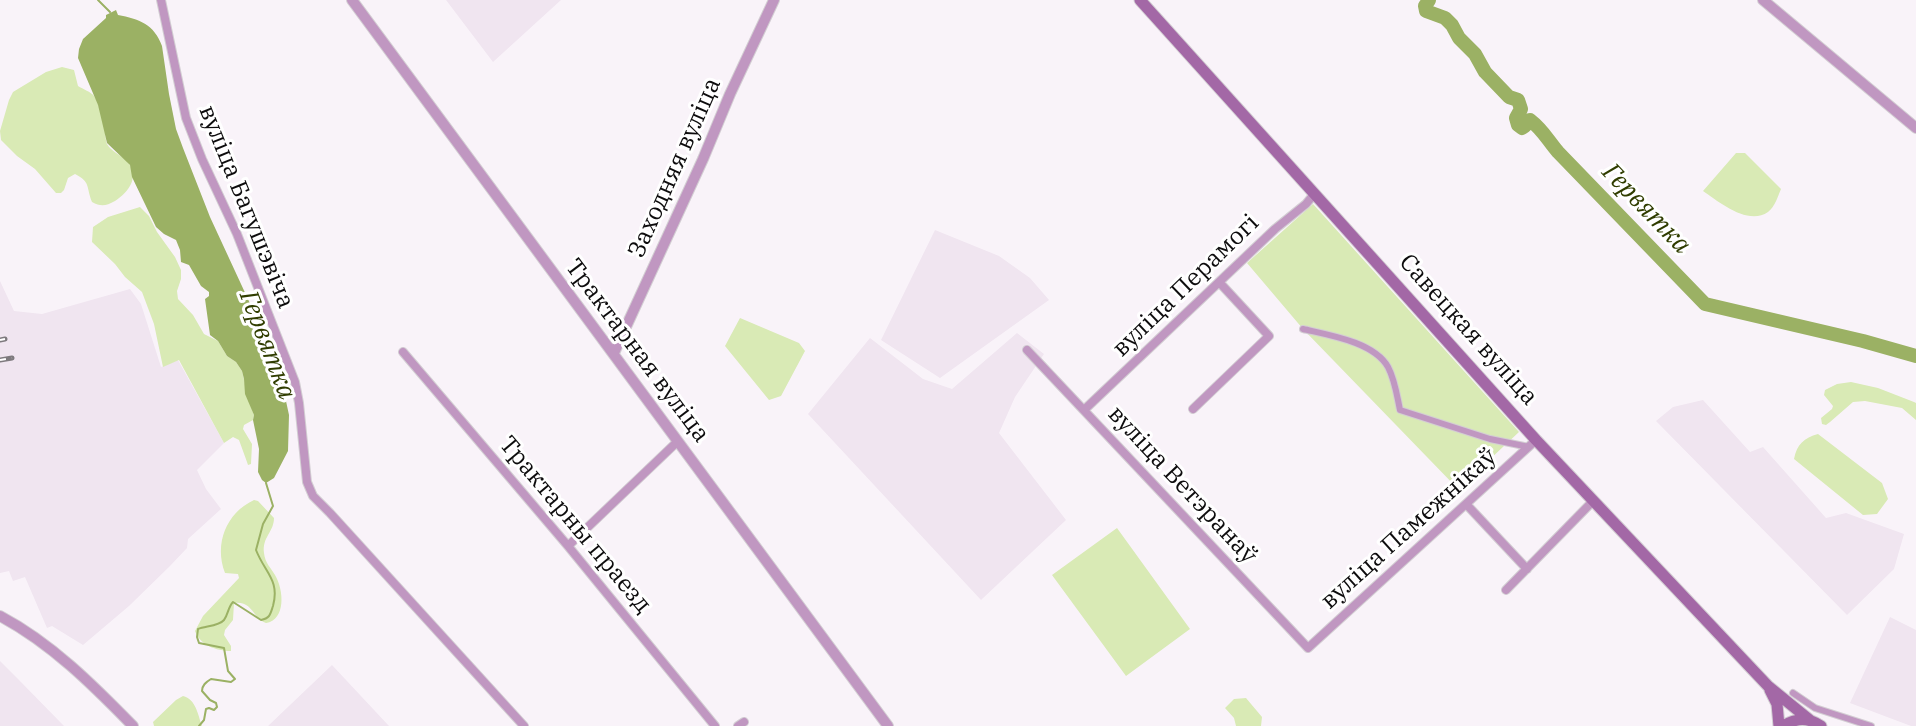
<!DOCTYPE html>
<meta charset="utf-8">
<style>
body{margin:0}
canvas{display:block;background:#f9f3f9}
</style>
<canvas width="1916" height="726"></canvas>
<script>
const c = document.querySelector('canvas').getContext('2d');
c.lineJoin = 'round';
function paint(path, color) { c.fillStyle = color; c.fill(path, 'evenodd'); }
function stroke(path, color, width, dash) { c.strokeStyle = color; c.lineWidth = width; c.lineCap = dash ? 'butt' : 'round'; c.setLineDash(dash || []); c.stroke(path); }
function drawText(font, color, halo, rows, align = 'center') {
  c.font = font + ' "IBM Plex Serif",serif'; c.lineWidth = 6; c.setLineDash([]); c.textBaseline = 'middle'; c.strokeStyle = halo; c.fillStyle = color; for (const [text, x, y, turn = 0] of rows) {
    c.save(); c.translate(x, y); c.rotate((+turn || 0) * Math.PI / 180); c.textAlign = isNaN(turn) ? turn : align; if (halo) c.strokeText(text, 0, 0); c.fillText(text, 0, 0); c.restore();
  }
}
paint(new Path2D(`
 M446 0H561L493 62Z
 M935 230 999 256 1030 278 1049 300 940 378 881 340Z
 M0 281 14 311 42 314 130 289 141 304 161 367 178 360 224 443 197 470 206 489 221 509 188 539 187 548 170 566 129 606 83 645 52 626 47 628 25 577 13 581 9 571 0 573Z
 M1017 333 1044 354 1015 397 999 433 1066 520 981 600 808 414 870 338 923 379 952 389Z
 M1703 400 1750 452 1763 447 1826 518 1846 513 1904 534 1894 569 1847 615 1656 421 1673 407Z
 M1890 617 1916 630V726H1911L1850 703Z
 M0 661 19 680 64 726H0Z
 M332 665 389 726H268Z`), '#f0e5f0');
paint(new Path2D(`
 M62 67 74 70 78 86C83 89 91 92 94 96 100 104 102 121 105 131 105 133 106 142 107 144 111 151 120 155 126 160 141 176 129 192 115 201 106 206 101 207 92 202 86 187 91 182 75 174L68 178 64 190 61 193H56L35 169 17 156 1 140 0 131 9 100 13 92 46 72Z
 M1736 153H1745L1781 189C1778 196 1775 207 1768 212 1748 226 1719 202 1703 191Z
 M1313 204 1519 432 1458 489 1303 329 1247 263Z
 M140 207 149 216 157 232 175 257 181 270V279L177 291 178 299 193 315 204 334 218 341 227 356 236 362 242 371 249 401 254 415 253 420 244 425 243 429 252 444 251 464 248 465 247 462 239 440 233 437 224 443 179 360 163 367 154 324 142 292 125 277 115 264 92 242 93 227 108 217Z
 M740 318 799 343 805 351 781 396 769 400 725 346Z
 M1851 382 1878 388 1914 402 1916 403V420L1902 408 1865 401 1853 402 1830 422 1826 425 1822 424 1821 418 1832 409 1833 406 1824 395 1825 390 1837 384Z
 M1818 434 1882 483 1888 499 1877 514 1863 515 1794 459C1797 444 1804 438 1818 434Z
 M254 500 258 501 274 518C274 532 262 537 264 553 265 563 271 568 275 575 284 590 286 620 266 623 252 617 252 600 234 603L233 620 225 630 224 635 231 646V651C216 651 200 645 195 631L203 616 239 578 238 574 225 573C214 544 226 513 254 500Z
 M1117 528 1190 629 1126 676 1052 575Z
 M183 696C196 699 198 715 202 726H154L153 722 176 700Z
 M1246 698 1262 717 1261 726H1236L1234 718 1225 708 1234 699Z`), '#d9eab5');
paint(new Path2D(`
 M116 10 118 15C139 19 154 24 162 46L169 94 176 129 183 148 210 217 278 364 289 415 288 451 274 478 266 483 262 480 258 472 259 449 253 420 254 415 245 394 244 379 242 371 236 362 227 356 218 341 210 335 205 299 209 296V292L201 286 189 265 181 262 180 250 176 240 164 234 156 227 132 177 130 165 107 143 98 105 78 58 79 49 83 39 106 18V15Z`), '#9bb164');
stroke(new Path2D(`
 M98 0 110 12
 M199 726 204 720 206 709 209 708 214 710 217 707 216 703 210 700 202 691C202 685 206 682 211 679L231 682 235 679 228 671 224 648 199 643 197 637 198 629C206 626 219 626 224 620 228 615 228 607 233 602L261 620C270 618 270 615 273 606 280 580 265 573 256 550L263 524 273 506 266 483`), '#9bb164', 2);
stroke(new Path2D(`
 M1429 0 1425 6 1426 11 1445 18 1452 25 1459 38 1475 54 1485 72 1509 97 1518 100 1521 109 1516 118 1518 125 1522 128 1525 126 1523 122 1530 120C1543 130 1547 139 1558 152L1705 304 1863 341 1916 356`), '#9bb164', 14);
const pedestrian = new Path2D(`
 M1303 329C1329 335 1374 342 1388 367 1395 380 1397 396 1400 410L1490 439 1529 447
 M1793 693 1815 708 1871 726`);
const minor = new Path2D(`
 M161 0 186 118 202 159 237 234 295 382 299 403 307 482 313 496 330 513 524 726
 M1027 350 1308 648 1536 440
 M403 352 568 546 715 726
 M1193 409 1269 336 1219 282
 M1084 410 1275 229 1306 204 1315 193
 M1466 504 1527 569
 M568 546 678 441
 M1506 590 1594 500
 M738 726 744 722`);
const tertiary = new Path2D(`
 M352 0 888 726
 M1763 0 1916 128
 M614 353 703 159 730 94 774 0
 M0 616C51 643 93 685 133 726`);
const secondary = new Path2D(`
 M1140 0 1536 440 1768 686 1811 721
 M1770 690 1777 704 1779 726
 M1783 726C1796 718 1808 717 1821 726`);
stroke(pedestrian, '#d3ced3', 8);
stroke(minor, '#d3ced3', 10);
stroke(tertiary, '#d3ced3', 12);
stroke(secondary, '#d3ced3', 13);
stroke(pedestrian, '#c097c1', 6);
stroke(minor, '#c097c1', 8);
stroke(tertiary, '#c097c1', 10);
stroke(secondary, '#a368a6', 11);
const rail = new Path2D(`
 M0 340 5 339
 M0 360 12 358`);
stroke(rail, '#7e7a7e', 5);
stroke(rail, '#fff', 2, [6]);
drawText('24px', '#0d0c0d', '#fff', [
 ["Заходняя вуліца",675,168,-66],
 ["вуліца Багушэвіча",246,207,68],
 ["вуліца Перамогі",1186,286,-44],
 ["Савецкая вуліца",1468,330,48],
 ["Трактарная вуліца",637,351,53],
 ["вуліца Ветэранаў",1182,485,47],
 ["Трактарны праезд",575,525,50],
 ["вуліца Памежнікаў",1409,529,-42]
]);
drawText('italic 26px', '#303d00', '#fff', [
 ["Гервятка",1646,209,46],
 ["Гервятка",267,345,69]
]);
</script>
